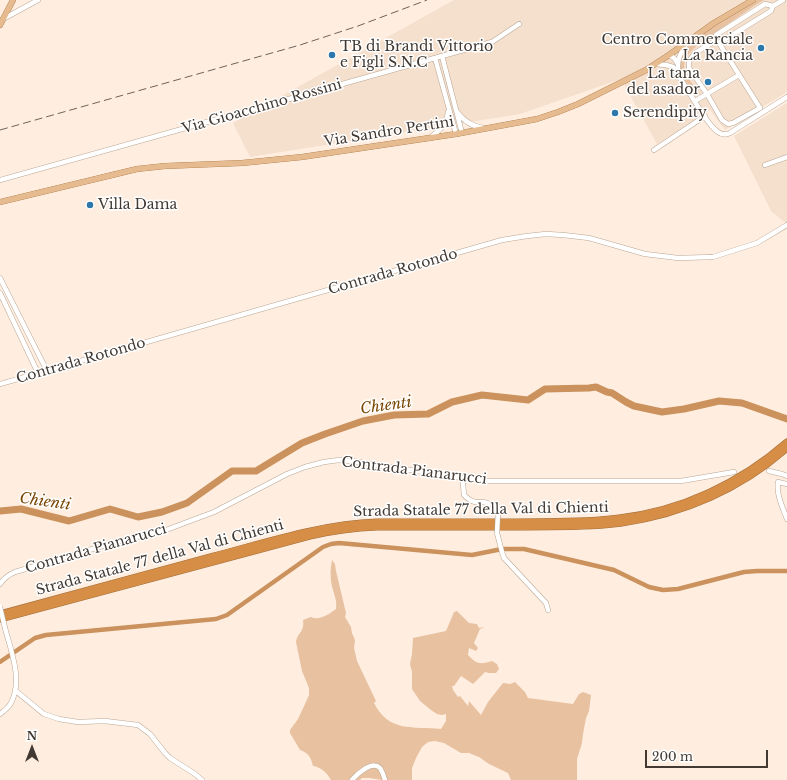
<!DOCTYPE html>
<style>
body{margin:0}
#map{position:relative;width:787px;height:780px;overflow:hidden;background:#ffeee0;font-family:"Libre Baskerville",serif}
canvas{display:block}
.north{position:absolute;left:12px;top:728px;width:40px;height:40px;-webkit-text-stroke:3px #fff;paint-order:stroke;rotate:0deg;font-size:11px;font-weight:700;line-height:16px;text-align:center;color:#413932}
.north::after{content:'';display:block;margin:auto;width:14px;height:18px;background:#413932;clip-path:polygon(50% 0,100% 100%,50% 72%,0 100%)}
.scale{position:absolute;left:645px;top:750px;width:123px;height:18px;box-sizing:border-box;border:2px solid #413932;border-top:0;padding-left:5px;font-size:12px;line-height:14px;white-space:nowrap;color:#413932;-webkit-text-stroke:3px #fff;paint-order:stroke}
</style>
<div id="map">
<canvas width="787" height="780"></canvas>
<div class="north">N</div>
<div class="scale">200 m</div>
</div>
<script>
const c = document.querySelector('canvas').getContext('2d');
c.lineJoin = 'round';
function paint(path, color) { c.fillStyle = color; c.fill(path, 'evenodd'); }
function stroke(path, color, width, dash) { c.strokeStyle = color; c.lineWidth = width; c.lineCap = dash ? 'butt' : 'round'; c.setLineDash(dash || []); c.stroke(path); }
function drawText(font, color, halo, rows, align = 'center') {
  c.font = font + ' "Libre Baskerville",serif'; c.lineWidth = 3; c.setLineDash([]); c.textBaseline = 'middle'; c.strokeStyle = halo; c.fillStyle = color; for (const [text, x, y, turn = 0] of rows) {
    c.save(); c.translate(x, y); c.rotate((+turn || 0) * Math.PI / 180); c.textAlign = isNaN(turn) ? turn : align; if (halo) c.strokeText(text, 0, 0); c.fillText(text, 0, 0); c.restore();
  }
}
paint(new Path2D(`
 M454 0H787V92L725 130 710 110 657 144 621 79 520 114 250 157 233 123Z
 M787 103V224L771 211 734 136Z`), '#f5dfcd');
paint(new Path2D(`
 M757 0H764L757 4 700 43C675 63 683 72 700 94L696 95C691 88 682 79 680 69 675 42 737 12 757 0Z
 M332 560 335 564 336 571 346 613 345 617 351 627 352 633 355 640 354 648 357 661 376 701 374 703C389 733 413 726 441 729L446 721V714L442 715 437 714 431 710 420 701 412 689V672L410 664 412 654 413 638 446 631 454 612 457 611 469 623 477 624 479 628 485 627 480 629 474 643 478 648 476 651 469 648 468 655C477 664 479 665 492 661L497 664 499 669 496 673H489L485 672 473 684 461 676 454 686H452L453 690 458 697 460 696 468 706 469 701 481 715 488 702 503 683 510 684 515 682 525 692 528 698 573 704 579 694 583 692 591 695 589 711 586 718 583 734 582 743 577 759V780H511L508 773 489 764 479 757 469 753H461L444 743 435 741 428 742 422 747 416 758 412 768V780H382L369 778H362L360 780H331C327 773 321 767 313 766 311 758 309 753 300 750L290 733V730L298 719 305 704 309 695V688L302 671 296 642C297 633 305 632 303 620L311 617C320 621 329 614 336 609 337 602 335 597 333 590 330 580 330 570 332 560Z`), '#e7c1a0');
stroke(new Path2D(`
 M0 662 35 638 46 635 216 619 227 615 323 547 331 544 339 543 472 555 502 549H524L614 570 649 587 663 590 678 589 744 572 757 571H787`), '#cb925d', 4.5);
stroke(new Path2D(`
 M0 511 21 509 69 521 110 509 138 517 162 512 187 503 232 471H256L302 443 325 434 363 421 394 415 428 414 452 402 482 395 528 400 545 389 589 388 596 387 607 392 612 393 626 402 634 406 662 412 684 409 719 401 742 403 787 419`), '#cb925d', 7);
const minor = new Path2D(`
 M3 19 38 0
 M718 42 719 43 771 11 773 6 783 0
 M719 43 760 108 733 123 728 124 722 120 707 94 689 68V61L695 53 715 41 716 35 765 4 773 6
 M669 55 674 58 678 64
 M442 56 462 133
 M435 58 456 134
 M656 64 666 65 673 67C680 79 688 90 695 102 701 111 709 126 718 132 722 135 726 135 730 133L787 97
 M678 75C677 60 679 55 687 43
 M695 101 739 75
 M457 112C464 121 473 127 484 128
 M431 137C439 131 447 124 448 112
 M654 150 705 116
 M765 165 787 157
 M0 180 492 42 519 24
 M0 278 47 371
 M0 293 38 373
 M0 384 502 240 527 236 546 234 563 235 589 238 645 254 678 258 713 257 757 243 787 225
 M769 471 782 474 787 476
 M462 478 463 484 464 495C476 507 479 499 490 504 492 504 494 506 496 508L498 514
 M787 484 778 482C776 495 783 508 787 519
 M497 533 502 552 504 558 546 603 548 610
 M0 584C4 578 8 575 15 572L116 542 166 530 214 512 287 474 305 467 324 462 339 460 352 461 462 478 477 480 490 481H681L734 472
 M16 691 44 714 59 719 78 722 105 721 138 725 150 734 165 753 170 758 195 774 202 780
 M0 714C4 711 9 707 11 703 23 680 11 651 5 628
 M352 780C357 774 372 760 380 768 382 771 384 776 385 780`);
const major = new Path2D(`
 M0 25 13 0
 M0 202 137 169 165 166 242 163 302 157 456 134 537 119 558 112 578 104 646 70 669 55 714 23 753 0`);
const highway = new Path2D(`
 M0 614C71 595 143 575 214 556 267 542 321 524 377 522 421 522 466 522 510 522 546 521 583 523 619 518 681 511 740 483 787 442
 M0 619 310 536C332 531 354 528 377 527 424 527 472 527 519 527 553 526 588 528 622 523 683 514 741 489 787 448`);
stroke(minor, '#b9a695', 5.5);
stroke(major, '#a2703e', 6);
stroke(highway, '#a2703e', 7);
stroke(minor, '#fff', 4.5);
stroke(major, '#e6bb8f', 5.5);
stroke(highway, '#d68d45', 6);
stroke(new Path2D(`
 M0 130 300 45 358 26 427 0`), '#6c6259', 1, [8, 4]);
const minorBridge = new Path2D(`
 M497 533 498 514
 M0 607 5 628`);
stroke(minorBridge, '#b9a695', 5.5, []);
stroke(minorBridge, '#fff', 4.5);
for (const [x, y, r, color] of [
 [761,48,4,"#2e77ab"],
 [332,55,4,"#2e77ab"],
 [708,82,4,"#2e77ab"],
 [615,113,4,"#2e77ab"],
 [90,205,4,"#2e77ab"]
]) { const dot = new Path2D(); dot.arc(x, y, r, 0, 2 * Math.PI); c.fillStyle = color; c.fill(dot); stroke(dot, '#fff', 1.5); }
drawText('14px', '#413932', '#fff', [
 ["Centro Commerciale",753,40,"right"],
 ["La Rancia",753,56,"right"],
 ["TB di Brandi Vittorio",340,47],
 ["e Figli S.N.C",340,63],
 ["La tana",700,74,"right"],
 ["del asador",700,90,"right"],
 ["Serendipity",623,113],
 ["Villa Dama",98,205]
], 'left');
drawText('14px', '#413932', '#fff', [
 ["Via Gioacchino Rossini",262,107,-16],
 ["Via Sandro Pertini",389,132,-9],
 ["Contrada Rotondo",393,272,-16],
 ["Contrada Rotondo",81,361,-16],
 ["Contrada Pianarucci",414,471,7],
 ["Strada Statale 77 della Val di Chienti",481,510,-1],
 ["Contrada Pianarucci",96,549,-16],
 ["Strada Statale 77 della Val di Chienti",160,558,-15]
]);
drawText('italic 15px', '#7a4500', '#fff', [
 ["Chienti",386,406,-8],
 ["Chienti",45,502,8]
]);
</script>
